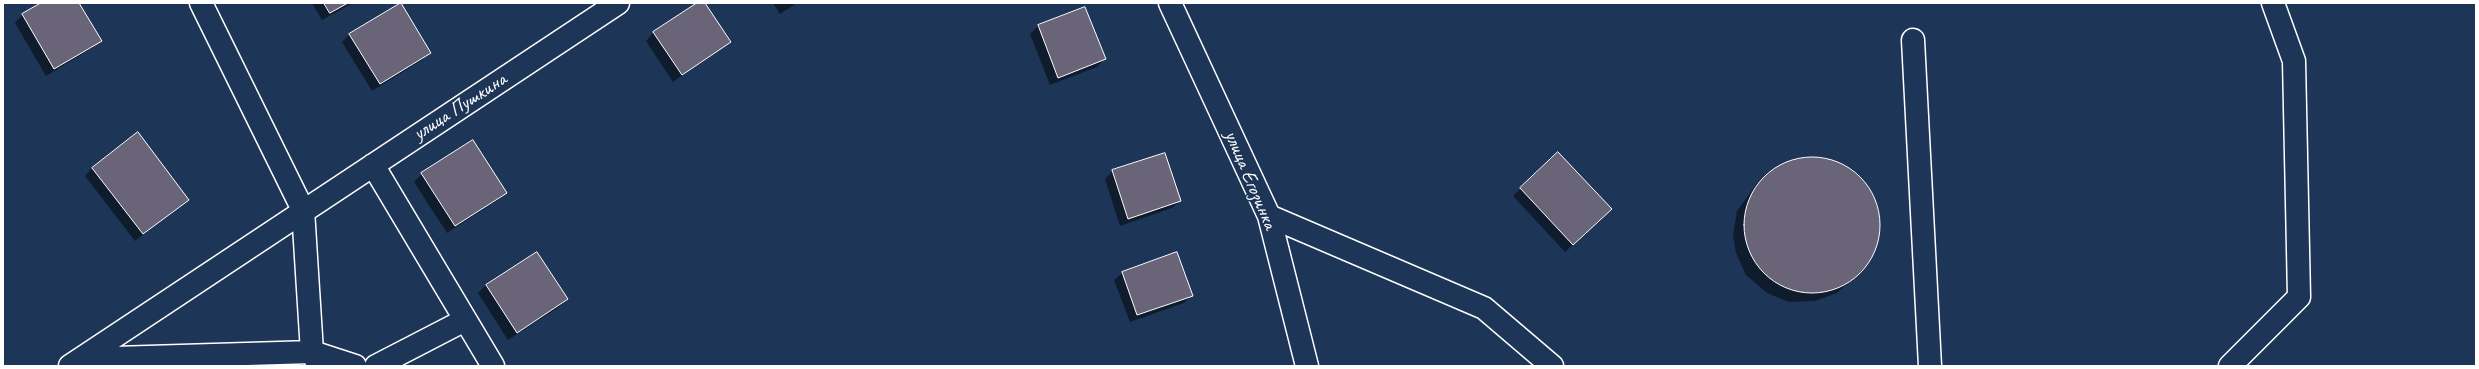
<!DOCTYPE html>
<meta charset="utf-8">
<style>
body{margin:0}
#map{position:relative;width:2479px;height:369px;overflow:hidden;background:#1d3557;font-family:Caveat,sans-serif}
canvas{display:block}
.frame{position:absolute;inset:0;border:4px solid #fff;pointer-events:none}
</style>
<div id="map">
<canvas width="2479" height="369"></canvas>
<div class="frame"></div>
</div>
<script>
const c = document.querySelector('canvas').getContext('2d');
c.lineJoin = 'round';
function paint(path, color) { c.fillStyle = color; c.fill(path, 'evenodd'); }
function stroke(path, color, width, dash) { c.strokeStyle = color; c.lineWidth = width; c.lineCap = dash ? 'butt' : 'round'; c.setLineDash(dash || []); c.stroke(path); }
function drawText(font, color, halo, rows, align = 'center') {
  c.font = font + ' Caveat,sans-serif'; c.lineWidth = 3; c.setLineDash([]); c.textBaseline = 'middle'; c.strokeStyle = halo; c.fillStyle = color; for (const [text, x, y, turn = 0] of rows) {
    c.save(); c.translate(x, y); c.rotate((+turn || 0) * Math.PI / 180); c.textAlign = isNaN(turn) ? turn : align; if (halo) c.strokeText(text, 0, 0); c.fillText(text, 0, 0); c.restore();
  }
}
paint(new Path2D(`
 M43 3H78L100 41 92 48 46 76 15 23 22 15Z
 M312 3H353L322 20Z
 M698 3H704L730 41 673 82 646 41 653 33Z
 M773 3H797L780 14Z
 M1085 8 1105 59 1097 67 1050 85 1030 34 1038 26Z
 M350 34 430 52 422 60 372 91 342 42Z
 M1558 153 1603 217 1565 252 1513 196Z
 M1822 157 1845 165 1864 181 1876 202 1879 216 1878 240 1864 269 1837 293 1815 301 1789 302 1767 293 1746 275 1736 253 1733 235 1737 211 1758 182 1768 172 1796 158Z
 M92 168 187 200 135 241 85 176Z
 M1113 171 1180 201 1172 208 1120 226 1105 179Z
 M422 174 506 193 498 200 447 233 414 182Z
 M537 253 567 299 559 307 508 340 478 293 486 285Z
 M1122 273 1192 295 1184 303 1130 322 1114 280Z`), '#0007');
const building = new Path2D(`
 M41 3H79L102 41 54 69 22 14Z
 M324 3H348L330 13Z
 M401 3 431 53 380 84 349 34Z
 M697 3H705L731 42 682 75 653 32Z
 M1085 7 1106 59 1058 78 1038 25Z
 M138 132 189 200 143 234 92 168Z
 M473 140 507 193 455 226 421 173Z
 M1558 152 1612 209 1573 245 1520 188Z
 M1165 153 1181 201 1128 219 1112 170Z
 M1744 225a68 68 0 1 1 136 0a68 68 0 1 1-136 0Z
 M537 252 568 299 517 333 486 285Z
 M1177 252 1193 296 1137 315 1122 272Z`);
paint(building, '#696478');
stroke(building, '#fff', 1);
const minor = new Path2D(`
 M201 3 303 210 312 352 319 366
 M1170 3 1269 216 1307 366
 M1913 40 1930 366
 M373 165 493 366
 M1269 216 1484 308 1552 366
 M82 359 312 352 355 366
 M70 366 618 3
 M376 366 465 320
 M2230 366 2299 297 2294 61 2273 3`);
stroke(minor, '#fff', 25);
stroke(minor, '#1d3557', 22);
drawText('20px', '#fff', '#1d3557', [
 ["улица Пушкина",460,107,-33],
 ["улица Егозинка",1250,180,67]
]);
</script>
